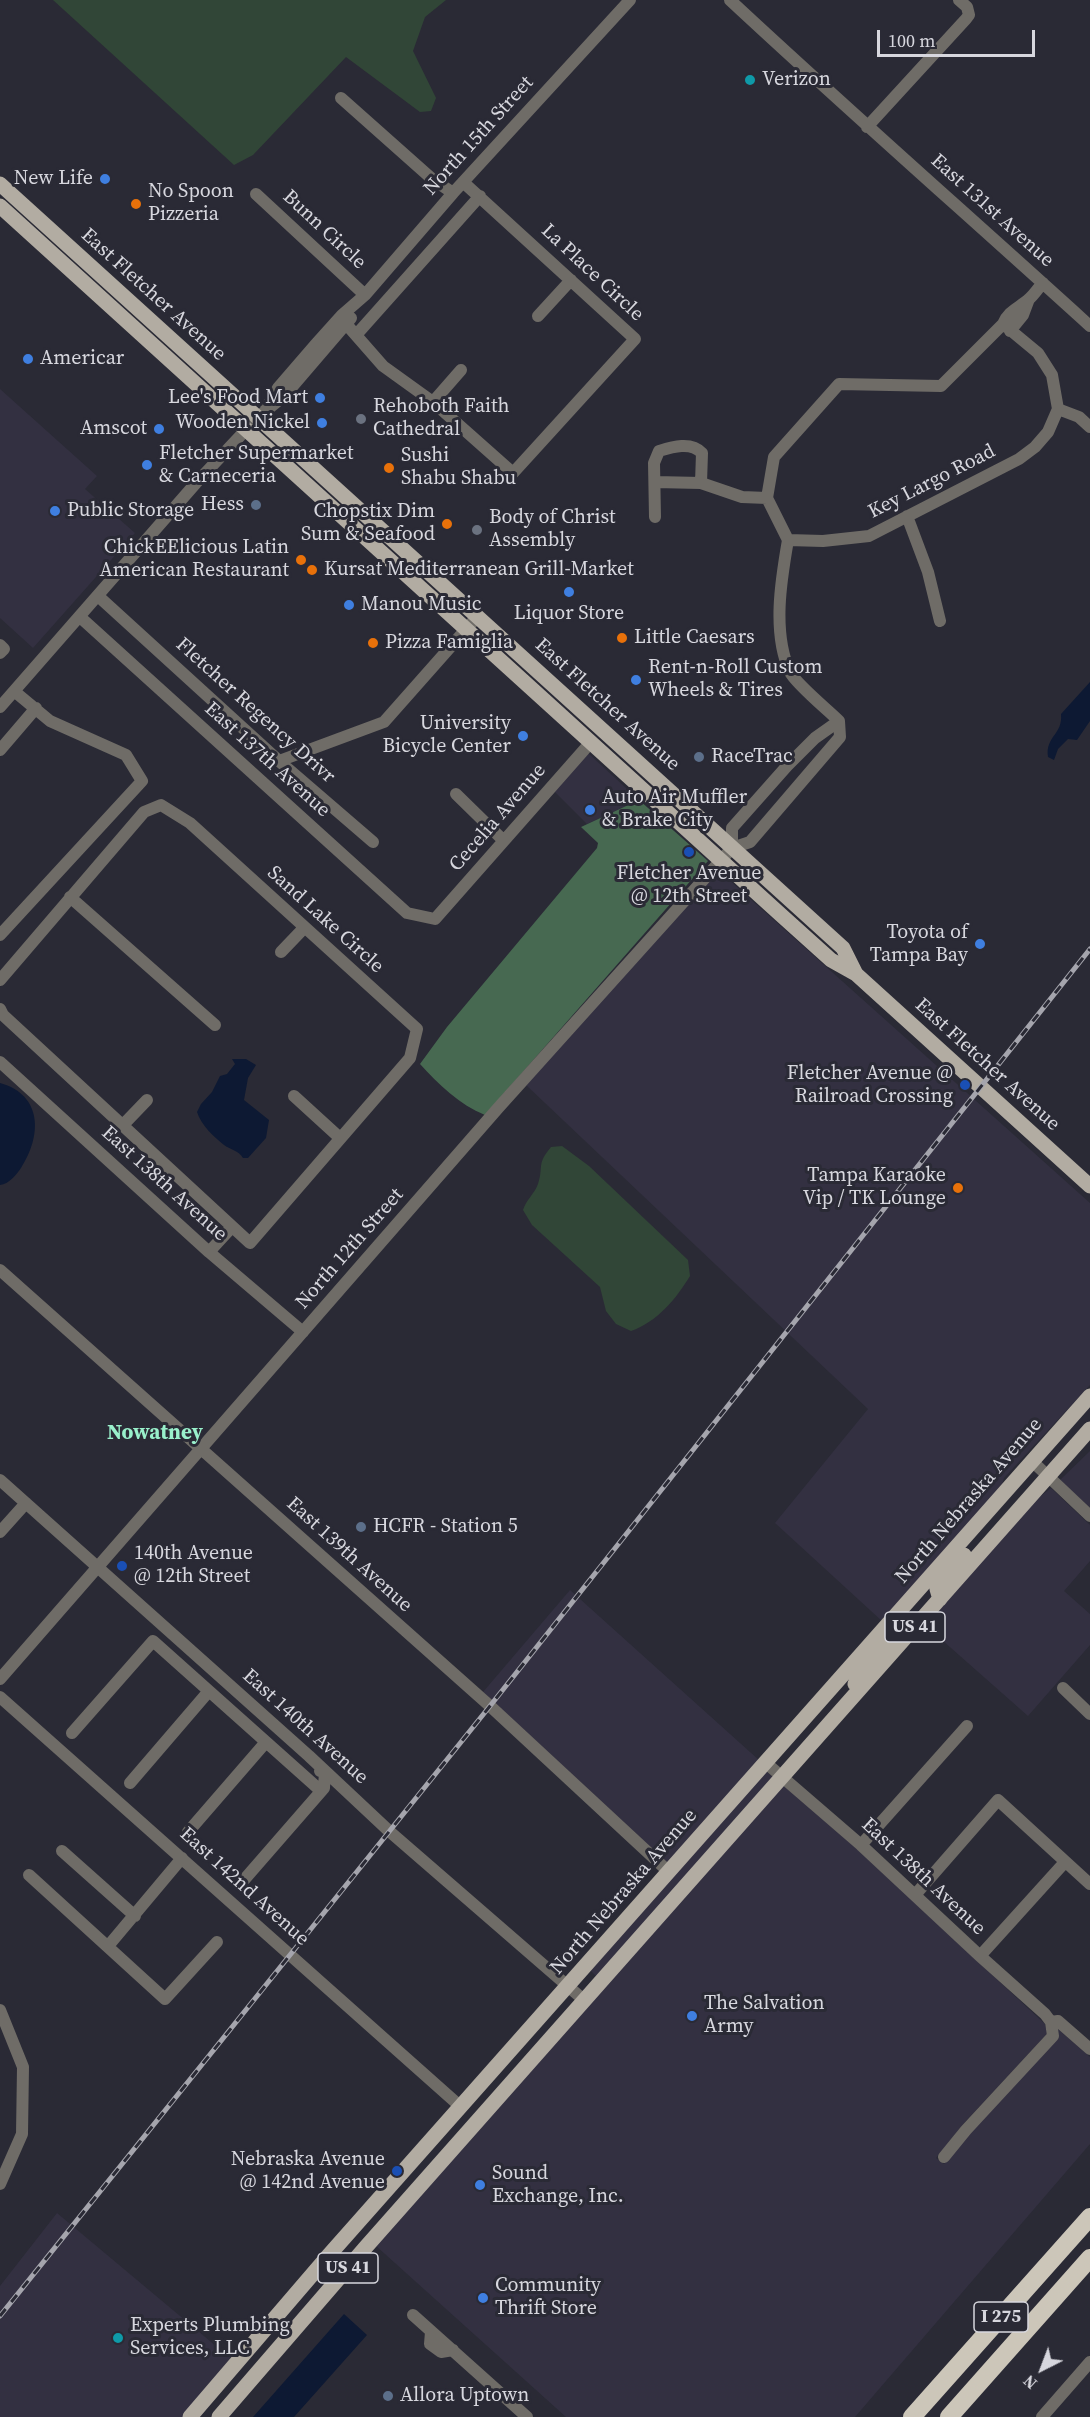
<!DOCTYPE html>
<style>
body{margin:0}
#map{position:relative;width:1090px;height:2417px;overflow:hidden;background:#2a2a35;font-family:"Source Serif 4",serif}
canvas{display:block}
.north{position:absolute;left:1012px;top:2339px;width:60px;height:60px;-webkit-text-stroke:4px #2a2a35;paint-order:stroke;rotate:222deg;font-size:16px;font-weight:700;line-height:24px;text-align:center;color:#d7d7de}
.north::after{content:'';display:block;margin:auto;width:21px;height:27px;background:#d7d7de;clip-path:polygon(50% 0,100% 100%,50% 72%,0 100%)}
.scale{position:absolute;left:877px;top:30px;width:158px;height:27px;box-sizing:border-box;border:3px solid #d7d7de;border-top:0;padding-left:8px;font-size:18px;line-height:21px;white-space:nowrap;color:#d7d7de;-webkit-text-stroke:4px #2a2a35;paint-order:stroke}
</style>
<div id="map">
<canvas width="1090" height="2417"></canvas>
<div class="north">N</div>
<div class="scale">100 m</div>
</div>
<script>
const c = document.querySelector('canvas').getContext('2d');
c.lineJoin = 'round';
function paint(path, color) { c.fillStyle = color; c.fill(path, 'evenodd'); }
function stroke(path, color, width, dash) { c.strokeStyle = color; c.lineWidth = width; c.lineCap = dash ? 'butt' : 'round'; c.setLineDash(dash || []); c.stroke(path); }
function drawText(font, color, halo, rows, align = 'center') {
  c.font = font + ' "Source Serif 4",serif'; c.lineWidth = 6; c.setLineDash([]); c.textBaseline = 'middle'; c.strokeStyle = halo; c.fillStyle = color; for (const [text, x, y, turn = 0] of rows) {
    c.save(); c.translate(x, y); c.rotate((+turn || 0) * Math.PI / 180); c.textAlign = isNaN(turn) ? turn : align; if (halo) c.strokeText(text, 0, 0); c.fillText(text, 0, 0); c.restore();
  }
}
paint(new Path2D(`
 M0 389 97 476 85 489 135 533 33 648 0 618Z
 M588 753 639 800 587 824 554 791Z
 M718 870 1090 1203V1385L1004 1478 1000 1491 883 1622 775 1523 868 1409 526 1085Z
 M1090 1451V1508L1060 1480Z
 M1051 1488 1090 1525V1561L1064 1591 1090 1614V1645L1028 1716 925 1625 947 1602V1600L1032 1503Z
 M570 1590 760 1761 669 1864 483 1692Z
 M766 1771 774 1778 598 1978 590 1970Z
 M783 1785 857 1849 1045 2024 1047 2034 965 2122 936 2158 944 2164 1058 2029 1090 2057V2144L855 2417H566L375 2245Z
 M57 2213 223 2352 227 2353 232 2348 238 2353 183 2417H0V2286Z`), '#333041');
paint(new Path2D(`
 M53 0H446L425 17 413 51 436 98 431 111 420 112 346 57 253 155 234 165Z
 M562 1146 589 1166 688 1260 690 1276C676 1299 657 1322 631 1331L616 1324 606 1311 600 1287 532 1225 523 1210C526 1200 535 1193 538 1184 544 1166 536 1165 551 1147Z`), '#314637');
paint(new Path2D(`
 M639 800 708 861 485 1115C460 1105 438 1084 420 1064L447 1027 597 848 598 843 581 827Z`), '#476951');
paint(new Path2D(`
 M1090 682V721L1077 740 1068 739 1058 749 1054 760 1048 757C1045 736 1063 735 1061 714Z
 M232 1059H246L256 1065 248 1078 244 1100 269 1120 266 1138 248 1158H243C238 1150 231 1150 224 1145 214 1137 201 1125 197 1112L201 1104 212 1092 220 1076 227 1074 235 1064Z
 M0 1083C43 1095 42 1136 21 1168 16 1175 9 1184 0 1185Z
 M344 2314 367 2335 294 2417H253Z`), '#0d1933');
stroke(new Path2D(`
 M730 0C848 110 970 217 1090 326
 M341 98 431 178 453 193
 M867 127 966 19 969 15 967 7 959 0
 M256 194 365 295
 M538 316 571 280
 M1003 324 1038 353 1052 375 1058 409 1048 432 1035 447 1019 459 869 536 823 541 788 540 767 498 774 457 839 384 941 386 1003 324C1008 311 1019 308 1029 299 1034 295 1038 288 1043 283
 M347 325 383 366 433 402 513 473 635 339 463 182
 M1010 331 1023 315 1029 299
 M357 334 480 196
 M433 402 461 370
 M266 409 278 388 316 344 342 315 365 295 453 193 630 0
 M1058 409 1079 417 1090 427
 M655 482 701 483
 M907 516 928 572 940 621
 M655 517 654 463 659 451C672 447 691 441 702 453L701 483 742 497 767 498
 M98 596 279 761 373 842
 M80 617 407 913 435 919 591 742
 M0 645 4 649 0 653
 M0 707 196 483 257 418 285 395 351 318
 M0 750 36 708
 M279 761 384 722 476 618
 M456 794 503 840
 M732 848 750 842 840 737 839 721C828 710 796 684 790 672 772 633 781 580 788 540
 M732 848V828L787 766 815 738 839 721
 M70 897 215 1025
 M0 935 142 781 126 755 50 721 14 691
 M281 952 304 928
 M0 980 144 812 161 805 190 823 417 1029 410 1058 250 1243 3 1015 0 1009
 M0 1062 209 1252 303 1332
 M294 1096 340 1138
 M122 1126 147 1100
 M209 1252 232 1227
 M0 1270 490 1706 669 1872
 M1032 1461 1090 1516
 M0 1480 309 1756 389 1831 585 2001
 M0 1532 26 1503
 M0 1679 499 1107 732 848
 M1063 1688 1090 1714
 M0 1697 461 2107
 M72 1733 153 1641 321 1791
 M766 1763 861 1845 980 1956 1045 2014 1051 2022 1053 2036 966 2130 944 2157
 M130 1783 209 1691
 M188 1832 266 1742
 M861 1845 967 1726
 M62 1851 135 1916
 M29 1875 165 1999 217 1942
 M243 1881 324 1788 325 1771H320
 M915 1895 998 1800 1090 1884
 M109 1945 182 1858
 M980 1956 1065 1862
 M0 2010 23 2067 22 2134 0 2184
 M1051 2022 1058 2021 1090 2049
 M413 2315 527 2417
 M431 2332 430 2344 441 2352 453 2350
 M1042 2417 1090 2362`), '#6f6c67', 12);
stroke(new Path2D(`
 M0 184 843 948 856 974
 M0 206 781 915 831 960 856 974 1090 1186
 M940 1599 937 1589 938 1585 964 1555
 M855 1684 871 1660 897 1631 901 1612
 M190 2417 329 2255 1090 1396
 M219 2417 365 2248 1090 1429`), '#b2aca2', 15);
stroke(new Path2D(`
 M912 2417 1090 2217
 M949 2417 1090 2258`), '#ccc6b9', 18);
const rail = new Path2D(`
 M0 2316 490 1706 1090 949`);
stroke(rail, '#a5a5ad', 5);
stroke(rail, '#2a2a35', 3, [9]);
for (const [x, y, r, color] of [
 [750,80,6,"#0f9aa8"],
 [105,179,6,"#3f7fe0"],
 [136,204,6,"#e8710a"],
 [28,359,6,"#3f7fe0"],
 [320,398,6,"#3f7fe0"],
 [361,419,6,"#6b7280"],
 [322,423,6,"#3f7fe0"],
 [159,429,6,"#3f7fe0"],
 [147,465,6,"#3f7fe0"],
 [389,468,6,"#e8710a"],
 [256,505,6,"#5c6f8a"],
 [55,511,6,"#3f7fe0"],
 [447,524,6,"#e8710a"],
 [477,530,6,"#6b7280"],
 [301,560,6,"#e8710a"],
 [312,570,6,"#e8710a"],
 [569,592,6,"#3f7fe0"],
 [349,605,6,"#3f7fe0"],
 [622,638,6,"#e8710a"],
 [373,643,6,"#e8710a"],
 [636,680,6,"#3f7fe0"],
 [523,736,6,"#3f7fe0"],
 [699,757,6,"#5c6f8a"],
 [590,810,6,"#3f7fe0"],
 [689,852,6,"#1a4fb4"],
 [980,944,6,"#3f7fe0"],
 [965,1085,6,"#1a4fb4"],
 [958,1188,6,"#e8710a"],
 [361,1527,6,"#5c6f8a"],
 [122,1566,6,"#1a4fb4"],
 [692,2016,6,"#3f7fe0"],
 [397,2171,6,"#1a4fb4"],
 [480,2185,6,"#3f7fe0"],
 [483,2298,6,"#3f7fe0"],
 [118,2338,6,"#0f9aa8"],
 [388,2396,6,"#5c6f8a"]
]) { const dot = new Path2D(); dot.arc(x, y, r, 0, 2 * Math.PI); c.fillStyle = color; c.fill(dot); stroke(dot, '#2a2a35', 2); }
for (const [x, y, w] of [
 [915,1627,60],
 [348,2268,60],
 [1001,2317,54]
]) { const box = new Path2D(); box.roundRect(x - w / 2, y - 15, w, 30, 4.5); c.fillStyle = '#2a2a35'; c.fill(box); stroke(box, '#d7d7de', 1.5); }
drawText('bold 18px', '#d7d7de', null, [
 ["US 41",915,1627],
 ["US 41",348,2268],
 ["I 275",1001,2317]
]);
drawText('20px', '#d7d7de', '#2a2a35', [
 ["Verizon",762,80],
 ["New Life",93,179,"right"],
 ["No Spoon",148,192],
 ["Pizzeria",148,215],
 ["Americar",40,359],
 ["Lee's Food Mart",308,398,"right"],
 ["Rehoboth Faith",373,407],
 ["Cathedral",373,430],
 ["Wooden Nickel",310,423,"right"],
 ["Amscot",147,429,"right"],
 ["Fletcher Supermarket",159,454],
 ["& Carneceria",159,477],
 ["Sushi",401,456],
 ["Shabu Shabu",401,479],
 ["Hess",244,505,"right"],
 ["Public Storage",67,511],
 ["Chopstix Dim",435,512,"right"],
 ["Sum & Seafood",435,535,"right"],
 ["Body of Christ",489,518],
 ["Assembly",489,541],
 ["ChickEElicious Latin",289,548,"right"],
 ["American Restaurant",289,571,"right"],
 ["Kursat Mediterranean Grill-Market",324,570],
 ["Manou Music",361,605],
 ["Liquor Store",569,614,"center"],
 ["Little Caesars",634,638],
 ["Pizza Famiglia",385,643],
 ["Rent-n-Roll Custom",648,668],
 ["Wheels & Tires",648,691],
 ["University",511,724,"right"],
 ["Bicycle Center",511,747,"right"],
 ["RaceTrac",711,757],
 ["Auto Air Muffler",602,798],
 ["& Brake City",602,821],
 ["Fletcher Avenue",689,874,"center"],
 ["@ 12th Street",689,897,"center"],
 ["Toyota of",968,933,"right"],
 ["Tampa Bay",968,956,"right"],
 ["Fletcher Avenue @",953,1074,"right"],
 ["Railroad Crossing",953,1097,"right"],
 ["Tampa Karaoke",946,1176,"right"],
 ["Vip / TK Lounge",946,1199,"right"],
 ["HCFR - Station 5",373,1527],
 ["140th Avenue",134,1554],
 ["@ 12th Street",134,1577],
 ["The Salvation",704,2004],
 ["Army",704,2027],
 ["Nebraska Avenue",385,2160,"right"],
 ["@ 142nd Avenue",385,2183,"right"],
 ["Sound",492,2174],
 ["Exchange, Inc.",492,2197],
 ["Community",495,2286],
 ["Thrift Store",495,2309],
 ["Experts Plumbing",130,2326],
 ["Services, LLC",130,2349],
 ["Allora Uptown",400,2396]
], 'left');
drawText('20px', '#d7d7de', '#2a2a35', [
 ["North 15th Street",479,136,-48],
 ["East 131st Avenue",992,211,42],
 ["Bunn Circle",324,230,43],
 ["La Place Circle",592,273,43],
 ["East Fletcher Avenue",153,295,42],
 ["Key Largo Road",932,482,-27],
 ["East Fletcher Avenue",607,705,42],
 ["Fletcher Regency Drivr",255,711,42],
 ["East 137th Avenue",267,760,42],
 ["Cecelia Avenue",498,818,-49],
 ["Sand Lake Circle",325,920,42],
 ["East Fletcher Avenue",987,1065,42],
 ["East 138th Avenue",164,1184,42],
 ["North 12th Street",350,1249,-49],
 ["North Nebraska Avenue",969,1501,-49],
 ["East 139th Avenue",349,1555,42],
 ["East 140th Avenue",305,1727,42],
 ["East 138th Avenue",923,1877,43],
 ["East 142nd Avenue",244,1887,42],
 ["North Nebraska Avenue",624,1892,-49]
]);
drawText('bold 21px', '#99f0cb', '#2a2a35', [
 ["Nowatney",155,1434]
]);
</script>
